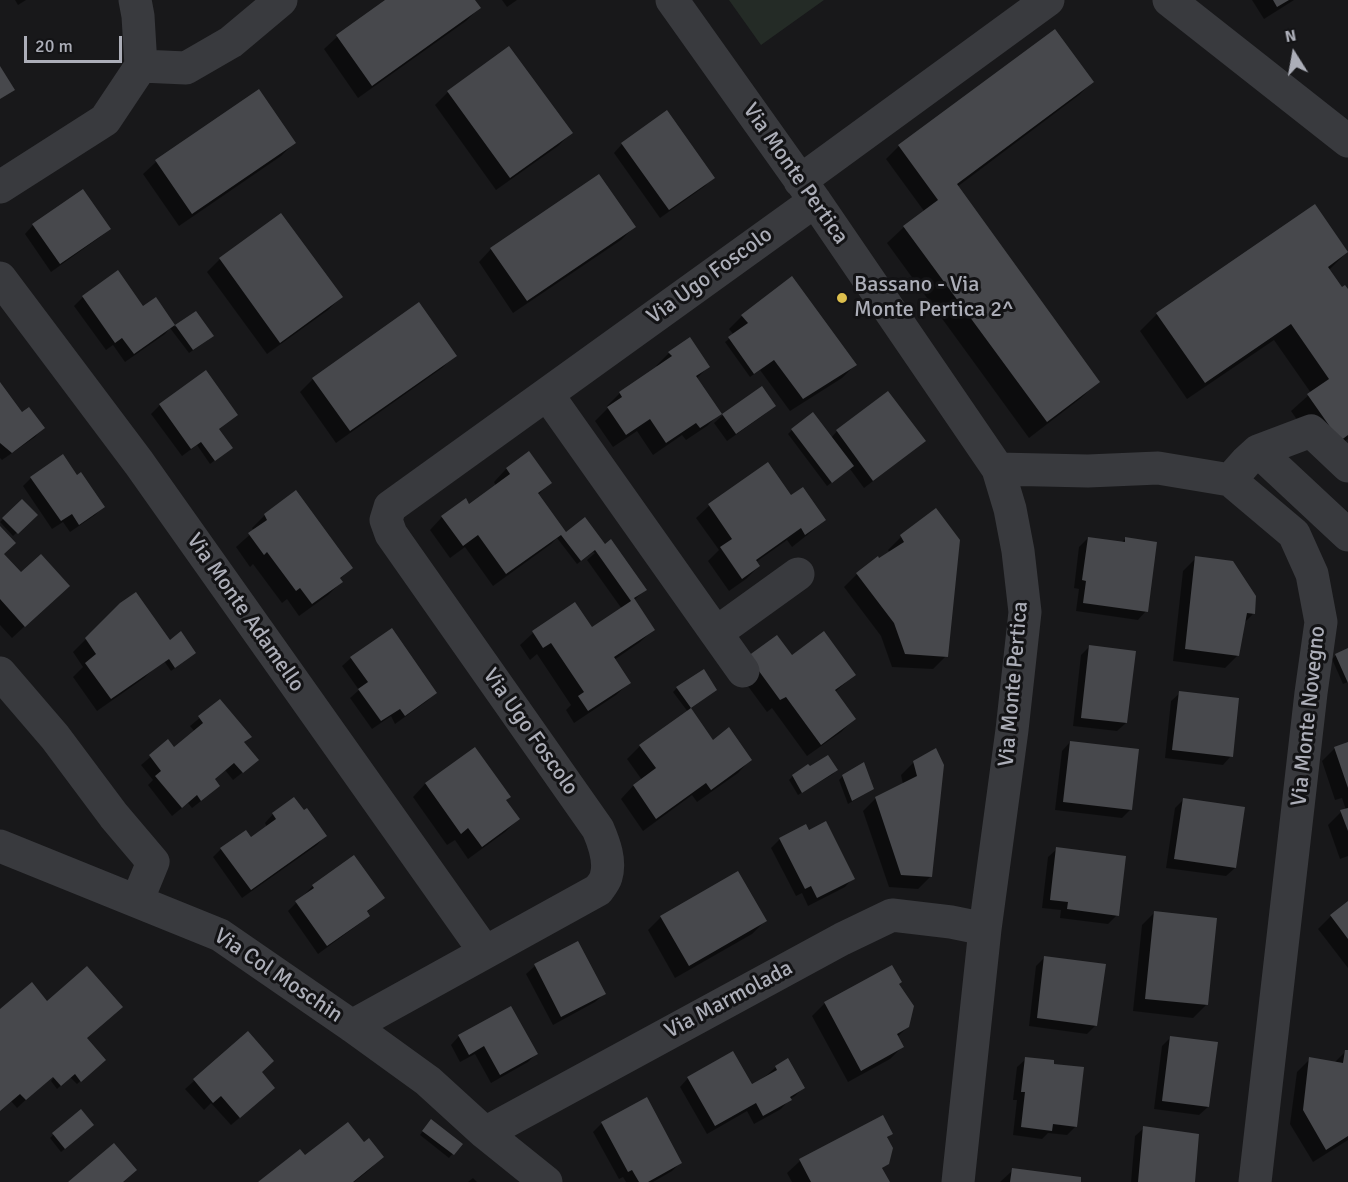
<!DOCTYPE html>
<style>
body{margin:0}
#map{position:relative;width:1348px;height:1182px;overflow:hidden;background:#18181a;font-family:Signika,sans-serif}
canvas{display:block}
.north{position:absolute;left:1264px;top:24px;width:60px;height:60px;-webkit-text-stroke:4px #131315;paint-order:stroke;rotate:349deg;font-size:16px;font-weight:700;line-height:24px;text-align:center;color:#acaeb8}
.north::after{content:'';display:block;margin:auto;width:21px;height:27px;background:#acaeb8;clip-path:polygon(50% 0,100% 100%,50% 72%,0 100%)}
.scale{position:absolute;left:24px;top:36px;width:98px;height:27px;box-sizing:border-box;border:3px solid #acaeb8;border-top:0;padding-left:8px;font-size:18px;line-height:21px;white-space:nowrap;color:#acaeb8;-webkit-text-stroke:4px #131315;paint-order:stroke}
</style>
<div id="map">
<canvas width="1348" height="1182"></canvas>
<div class="north">N</div>
<div class="scale">20 m</div>
</div>
<script>
const c = document.querySelector('canvas').getContext('2d');
c.lineJoin = 'round';
function paint(path, color) { c.fillStyle = color; c.fill(path, 'evenodd'); }
function stroke(path, color, width, dash) { c.strokeStyle = color; c.lineWidth = width; c.lineCap = dash ? 'butt' : 'round'; c.setLineDash(dash || []); c.stroke(path); }
function drawText(font, color, halo, rows, align = 'center') {
  c.font = font + ' Signika,sans-serif'; c.lineWidth = 6; c.setLineDash([]); c.textBaseline = 'middle'; c.strokeStyle = halo; c.fillStyle = color; for (const [text, x, y, turn = 0] of rows) {
    c.save(); c.translate(x, y); c.rotate((+turn || 0) * Math.PI / 180); c.textAlign = isNaN(turn) ? turn : align; if (halo) c.strokeText(text, 0, 0); c.fillText(text, 0, 0); c.restore();
  }
}
paint(new Path2D(`
 M729 0H824L761 45Z`), '#242b26');
paint(new Path2D(`
 M15 0H26L18 5Z
 M388 0H473L479 8 466 21 358 98 324 49 337 37Z
 M502 0H517L507 7Z
 M1252 0H1294L1264 19Z
 M1092 82 1079 95 957 187 1098 382 1081 398 1029 438 887 243 904 227 924 211 886 159 899 146Z
 M259 91 294 143 281 156 179 226 143 174 156 162Z
 M448 92 571 133 558 146 496 190 435 105Z
 M622 144 713 177 705 186 660 218 614 153Z
 M281 215 341 297 328 310 267 354 207 272 220 259Z
 M33 225 109 229 100 237 51 272 25 234Z
 M634 227 621 240 513 313 479 262 491 249Z
 M1346 253 1329 270 1341 289 1348 291V439L1322 456 1291 411 1311 393 1274 340 1187 399 1140 331 1157 314Z
 M118 272 143 308 155 299 175 327 195 313 208 340 189 353 170 328 165 334 125 362 113 345 106 350 74 306 83 297Z
 M742 316 855 365 842 378 790 411 760 370 750 377 725 342 734 335 729 329Z
 M669 353 708 367 696 379 720 413 707 426 686 440 682 435 653 455 637 431 613 447 595 421 608 408 607 406 620 393 658 367 656 366Z
 M455 355 442 368 336 443 300 392 313 379Z
 M0 384 22 414 43 428 35 437 2 460 0 458Z
 M888 393 924 441 915 449 864 488 850 469 827 486 788 434 792 430 831 438 837 431Z
 M160 405 236 415 218 430 231 448 210 464 197 445 182 456 151 414Z
 M774 406 765 414 727 441 714 423 723 415Z
 M529 453 550 482 538 495 565 534 604 546 645 590 634 600 653 630 640 642 614 660 629 683 616 695 574 723 566 710 571 705 537 654 530 660 520 645 533 633 575 605 591 629 622 609 587 560 595 553 593 552 577 564 557 538 551 544 493 586 465 547 450 558 430 530 442 517 469 506 496 486 494 482 506 469Z
 M76 477 103 507 95 515 70 532 63 522 52 529 23 486 31 478Z
 M790 497 824 520 811 532 792 547 787 540 756 562 759 566 746 579 729 591 708 561 719 550 696 518 709 506Z
 M22 501 35 515 13 536 0 522Z
 M936 511 946 656 933 669 892 667 881 636 844 587 857 574 890 553 888 550 901 537Z
 M265 515 351 568 339 580 341 582 328 595 299 616 287 599 282 603 253 564 250 567 236 547 254 531 252 528Z
 M0 528 3 555 21 575 55 598 12 638 0 625Z
 M1088 538 1121 543 1125 539 1146 611 1138 620 1076 611 1079 589 1074 588 1079 547Z
 M1196 558 1253 614 1244 623 1238 655 1225 668 1173 661 1183 571Z
 M121 604 169 642 195 653 171 671 164 661 153 669 144 678 97 711 73 677 83 667 73 652Z
 M1090 646 1126 723 1117 731 1073 726 1081 655Z
 M1348 649V682L1343 684 1332 659 1335 656Z
 M791 657 854 675 835 692 854 719 841 732 807 756 772 708 767 712 736 670Z
 M351 658 435 693 427 701 395 724 391 716 372 729 350 698 359 690 342 666Z
 M677 688 712 693 690 709 713 742 750 760 738 773 697 802 692 795 643 831 621 799 633 786 642 780 627 759 640 746 688 712 673 692Z
 M1180 693 1231 756 1223 765 1165 758 1171 701Z
 M220 701 250 737 243 743 248 768 233 780 225 770 213 780 218 786 210 794 192 808 188 803 172 816 148 785 153 780 141 765 168 742 174 749 195 732 190 726Z
 M1070 742 1130 810 1122 818 1055 810 1062 751Z
 M1348 744V856L1340 859 1328 825 1341 812 1346 810 1342 798 1335 800 1322 761 1335 748Z
 M475 749 509 797 505 801 518 819 505 832 468 859 455 840 447 845 413 797 425 784Z
 M935 751 931 876 918 889 889 887 863 811 876 798 903 784 901 775 914 762Z
 M836 770 833 774 798 795 789 780 793 776Z
 M843 776 872 788 868 792 848 804 839 780Z
 M1183 800 1235 868 1226 876 1166 868 1175 808Z
 M273 814 325 836 317 845 242 898 213 857 221 849 251 839 267 827 265 823Z
 M780 839 853 878 845 887 808 906 802 893 796 896 771 848Z
 M1057 849 1117 915 1108 924 1060 918 1061 910 1042 908 1048 857Z
 M354 857 383 898 366 913 368 915 359 924 318 954 288 911 313 886Z
 M1348 903V968L1318 929 1331 916Z
 M1155 912 1206 1005 1193 1018 1133 1011 1142 925Z
 M661 917 765 921 752 934 675 978 648 930Z
 M577 943 604 994 595 1002 553 1025 526 974 535 966Z
 M1044 958 1104 966 1095 1026 1087 1034 1029 1026 1036 966Z
 M892 967 898 984 908 1027 897 1037 903 1046 890 1059 848 1082 812 1016 824 1004Z
 M47 1003 85 1039 100 1064 77 1084 70 1077 57 1089 51 1081 59 1072 50 1077 17 1108 11 1101 0 1110V1011Z
 M248 1033 260 1073 265 1096 231 1125 211 1103 204 1110 185 1089Z
 M459 1036 536 1054 528 1062 491 1083 475 1054 460 1062 451 1045Z
 M1171 1037 1208 1107 1199 1115 1154 1109 1162 1046Z
 M1346 1051 1348 1052V1140L1313 1162 1290 1124 1297 1072 1310 1059 1334 1063Z
 M1026 1059 1076 1126 1067 1135 1048 1133 1042 1139 1013 1135 1017 1100H1013L1017 1067Z
 M776 1067 803 1088 795 1096 790 1099 781 1109 754 1124 747 1111 707 1134 680 1087 688 1078 751 1086 767 1075Z
 M646 1099 680 1163 672 1171 653 1182H626L623 1177 619 1179 593 1132 601 1124Z
 M427 1125 461 1144 449 1158 420 1135Z
 M1144 1128 1193 1182H1131L1135 1136Z
 M88 1129 61 1152 50 1138 53 1135Z
 M891 1134 886 1139 887 1163 881 1170 888 1182H792L787 1173 800 1161Z
 M363 1144 382 1157 369 1170 354 1182H260L305 1157Z
 M1013 1170 1079 1182H1000Z
 M473 1178 477 1182H468Z`), '#0007');
paint(new Path2D(`
 M385 0H475L481 8 372 86 336 35Z
 M1273 0H1289L1277 7Z
 M1055 29 1094 82 957 184 1100 382 1047 422 903 226 938 200 898 145Z
 M509 46 573 133 510 178 447 91Z
 M0 66 15 90 0 99Z
 M259 89 296 143 192 214 155 160Z
 M667 110 715 178 669 210 621 143Z
 M599 174 636 227 527 301 490 248Z
 M83 189 111 229 60 264 32 224Z
 M1315 204 1348 252 1328 267 1342 287 1345 285 1348 289V435L1340 441 1307 394 1329 379 1291 324 1205 383 1156 313Z
 M281 213 343 297 280 343 219 258Z
 M118 270 143 306 156 297 175 325 196 311 214 336 193 350 175 325 134 354 122 338 115 343 82 296Z
 M792 276 857 365 803 399 774 360 754 374 728 337 748 323 741 315Z
 M419 302 457 356 350 431 312 378Z
 M690 337 710 367 696 376 722 414 700 428 696 423 666 443 650 419 626 435 607 407 622 397 619 392 672 356 668 352Z
 M206 370 238 415 219 429 233 448 215 461 201 442 191 449 159 404Z
 M0 382 22 412 29 407 45 428 12 453 0 443Z
 M762 386 776 406 736 434 722 414Z
 M888 391 926 441 873 481 836 430Z
 M813 412 854 466 832 483 791 429Z
 M529 451 552 483 538 493 566 532 585 517 605 544 611 539 647 590 634 598 655 630 614 657 631 683 588 711 578 696 584 692 551 643 543 648 532 631 575 602 592 627 631 601 595 550 581 561 561 535 506 574 478 535 463 546 441 516 466 498 469 504 510 474 506 468Z
 M63 454 77 475 81 472 105 507 79 525 72 514 61 521 30 477Z
 M768 462 791 495 803 487 826 520 805 535 801 528 756 560 760 566 742 579 720 547 732 539 708 504Z
 M296 490 353 568 340 578 343 582 312 604 300 588 296 591 267 552 264 555 248 533 267 520 264 514Z
 M22 499 38 515 18 534 2 518Z
 M936 508 960 540 948 657 905 654 894 623 856 573 878 556 879 558 904 542 900 535Z
 M0 526 16 543 4 554 21 572 41 554 70 586 25 627 0 599Z
 M1088 537 1125 542V537L1157 542 1148 612 1083 603 1086 581 1082 580Z
 M1195 556 1233 561 1256 596 1255 614 1247 613 1239 656 1185 649Z
 M136 592 170 640 181 631 196 653 175 668 169 659 111 699 85 663 96 654 85 638 120 603Z
 M392 628 437 693 405 716 400 709 381 721 358 689 368 682 350 657Z
 M824 631 856 675 835 690 856 719 821 745 786 697 780 700 748 656 777 635 792 655Z
 M1089 645 1136 651 1127 723 1081 718Z
 M1348 648V683L1335 654Z
 M704 669 717 690 691 708 676 687Z
 M1179 691 1239 698 1233 757 1172 750Z
 M220 699 252 737 244 742 259 760 243 773 234 763 215 779 220 786 201 801 197 795 182 808 155 776 161 771 149 755 168 739 174 747 203 723 198 716Z
 M691 708 713 740 729 727 752 760 711 790 706 783 656 819 633 785 656 768 639 745Z
 M1070 741 1139 749 1132 810 1063 802Z
 M1348 742V788L1334 747Z
 M475 747 511 797 506 800 520 819 482 847 468 828 461 834 425 783Z
 M936 748 944 765 932 877 901 875 875 797 917 776 913 761Z
 M828 755 838 770 802 793 792 775 808 764 810 766Z
 M864 762 874 789 852 801 842 775Z
 M294 797 304 810 307 808 327 836 251 890 220 848 246 830 251 837 276 819 272 813Z
 M1183 798 1245 807 1236 868 1174 859Z
 M1348 808V831L1340 810Z
 M826 821 855 879 817 898 811 886 805 889 779 838 806 824 809 830Z
 M1056 847 1126 856 1119 916 1067 909 1068 902 1050 900Z
 M354 855 385 898 367 911 370 916 327 946 295 901 314 888 312 885Z
 M738 871 767 921 689 966 660 916Z
 M1348 901V939L1330 915Z
 M1154 911 1217 918 1208 1005 1145 999Z
 M578 941 606 994 561 1017 534 964Z
 M1044 956 1106 964 1097 1026 1037 1018Z
 M892 965 902 982 899 984 914 1006 909 1027 897 1034 904 1047 861 1071 824 1002Z
 M87 966 123 1007 87 1038 106 1060 81 1082 75 1074 61 1086 53 1077 26 1100 20 1094 0 1111V1009L32 982 47 1001Z
 M511 1006 538 1054 500 1075 484 1046 469 1055 458 1035Z
 M248 1031 274 1061 262 1072 275 1088 240 1118 221 1096 213 1103 193 1079Z
 M1170 1036 1218 1042 1209 1107 1162 1101Z
 M1345 1050H1348V1136L1326 1150 1303 1110 1309 1057 1343 1063Z
 M733 1051 752 1084 777 1070 775 1066 788 1058 805 1088 790 1097 792 1100 763 1116 756 1103 715 1126 687 1077Z
 M1025 1057 1054 1060V1064L1084 1067 1077 1127 1053 1124 1052 1131 1021 1127 1025 1092H1021Z
 M647 1097 682 1163 648 1182H639L632 1170 628 1172 601 1122Z
 M81 1109 94 1125 65 1149 52 1133Z
 M883 1115 893 1134 887 1137 893 1148 889 1164 882 1168 890 1182H811L799 1159Z
 M431 1119 463 1144 454 1155 422 1131Z
 M348 1122 364 1142 369 1138 384 1157 353 1182H258L300 1149 305 1155Z
 M1143 1126 1199 1134 1195 1182H1138Z
 M114 1143 137 1170 123 1182H68Z
 M1012 1168 1081 1177V1182H1010Z`), '#47484c');
stroke(new Path2D(`
 M672 0 815 201 998 469 1010 509 1018 551 1025 612 1012 730 985 929 958 1182
 M1169 0 1348 141
 M141 66 186 68 231 42 281 0
 M800 181 1048 0
 M0 187 105 120 141 66 138 16 135 0
 M0 278 139 463 485 952
 M547 394 716 633
 M1258 451 1348 535
 M998 469 1088 471 1158 468 1230 480 1294 534 1312 574 1321 622 1311 693 1255 1182
 M1230 480 1246 462 1258 451 1311 431 1348 466
 M743 671 716 633 798 574
 M0 673 55 737 114 816 153 862 137 901
 M0 846 220 935 352 1026 428 1081 485 1133 546 1182
 M352 1026 598 890C601 886 605 881 606 877 611 861 604 843 598 829L391 534 386 520 390 507 815 201
 M485 1133 842 939 892 915 951 922 985 929`), '#393a3e', 33);
for (const [x, y, r, color] of [
 [842,298,6,"#ddbf4d"]
]) { const dot = new Path2D(); dot.arc(x, y, r, 0, 2 * Math.PI); c.fillStyle = color; c.fill(dot); stroke(dot, '#131315', 2); }
drawText('22px', '#acaeb8', '#131315', [
 ["Via Monte Pertica",795,174,55],
 ["Via Ugo Foscolo",710,276,-36],
 ["Via Monte Adamello",245,613,55],
 ["Via Monte Pertica",1014,684,-85],
 ["Via Monte Novegno",1309,716,-84],
 ["Via Ugo Foscolo",530,732,55],
 ["Via Col Moschin",278,976,34],
 ["Via Marmolada",729,1000,-28]
]);
drawText('22px', '#acaeb8', '#131315', [
 ["Bassano - Via",854,285],
 ["Monte Pertica 2^",854,310]
], 'left');
</script>
